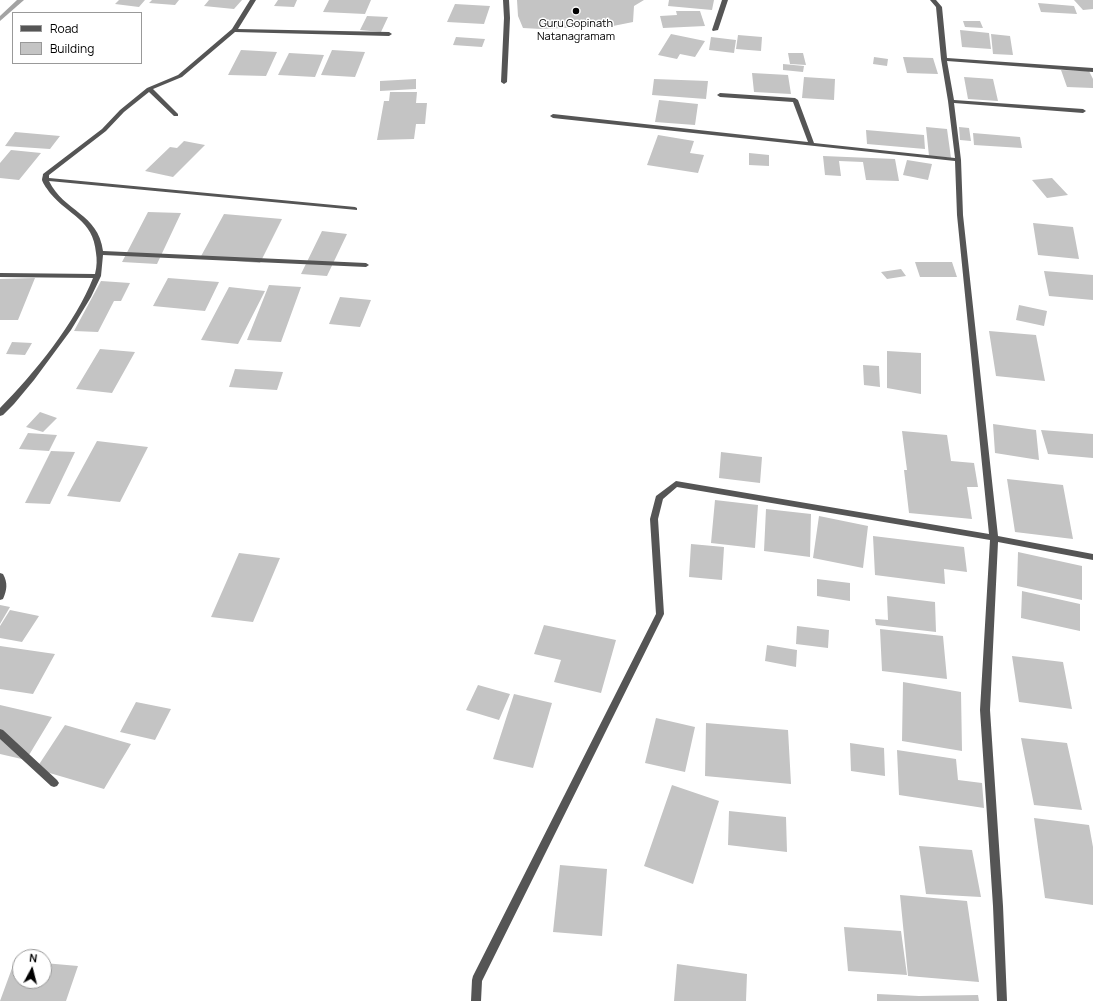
<!DOCTYPE html>
<style>
body{margin:0}
#map{position:relative;width:1093px;height:1001px;overflow:hidden;background:#fff;font-family:Manrope,sans-serif}
canvas{display:block}
.legend{position:absolute;left:12px;top:12px;width:130px;height:52px;box-sizing:border-box;background:#fff;border:1px solid #999;margin:0;padding:5px 7px;list-style:none;font-size:12px;color:#000}
.legend li{display:flex;align-items:center;gap:8px;height:20px}
.legend b{width:20px;border:1px solid #999}
.north{position:absolute;left:12px;top:949px;width:40px;height:40px;box-sizing:border-box;background:#fff;border:1px solid #999;border-radius:50%;rotate:7deg;font-size:11px;font-weight:700;line-height:16px;text-align:center;color:#000}
.north::after{content:'';display:block;margin:auto;width:14px;height:18px;background:#000;clip-path:polygon(50% 0,100% 100%,50% 72%,0 100%)}
</style>
<div id="map">
<canvas width="1093" height="1001"></canvas>
<ul class="legend">
<li><b style="height:5px;background:#555"></b>Road</li>
<li><b style="height:11px;background:#c4c4c4"></b>Building</li>
</ul>
<div class="north">N</div>
</div>
<script>
const c = document.querySelector('canvas').getContext('2d');
c.lineJoin = 'round';
function paint(path, color) { c.fillStyle = color; c.fill(path, 'evenodd'); }
function stroke(path, color, width, dash) { c.strokeStyle = color; c.lineWidth = width; c.lineCap = dash ? 'butt' : 'round'; c.setLineDash(dash || []); c.stroke(path); }
function drawText(font, color, halo, rows, align = 'center') {
  c.font = font + ' Manrope,sans-serif'; c.lineWidth = 3; c.setLineDash([]); c.textBaseline = 'middle'; c.strokeStyle = halo; c.fillStyle = color; for (const [text, x, y, turn = 0] of rows) {
    c.save(); c.translate(x, y); c.rotate((+turn || 0) * Math.PI / 180); c.textAlign = isNaN(turn) ? turn : align; if (halo) c.strokeText(text, 0, 0); c.fillText(text, 0, 0); c.restore();
  }
}
paint(new Path2D(`
 M17 0H24L0 21V16Z`), '#a3a3a3');
paint(new Path2D(`
 M119 0H145L139 7 115 4Z
 M152 0H179L175 5 149 3Z
 M209 0H242L234 9 204 6Z
 M278 0H297L294 7 274 6Z
 M329 0H371L365 14 323 12Z
 M517 0H644L634 6 633 22 613 26 541 29 523 28 518 16Z
 M669 0H714L712 10 668 6Z
 M1074 0H1093V9L1083 10Z
 M1038 3 1074 6 1077 14 1041 12Z
 M455 4 490 6 484 24 447 22Z
 M676 11H700L705 26 663 28 660 16 677 15Z
 M367 16 388 17 381 32 360 30Z
 M963 21H980L983 28 965 27Z
 M960 30 989 33 991 49 962 47Z
 M671 34 705 41 695 57 680 54 677 59 658 55Z
 M991 34 1010 36 1013 55 993 54Z
 M738 35 762 37 761 51 736 49Z
 M456 37 485 39 482 47 453 45Z
 M711 37 736 40 734 53 709 50Z
 M241 50 277 52 266 76 228 75Z
 M332 50 365 52 355 77 321 75Z
 M289 53 324 55 315 77 278 75Z
 M788 53H803L806 65 790 64Z
 M874 57 888 59 887 66 873 64Z
 M903 57 933 58 938 74 907 73Z
 M783 64 804 66 803 72 783 70Z
 M1061 70 1089 71 1093 79V88L1067 87Z
 M752 73 788 75 791 94 754 92Z
 M804 77 835 79 834 100 802 98Z
 M964 77 993 79 998 101 968 99Z
 M416 79V89L380 91V81Z
 M654 79 708 81 706 99 652 95Z
 M390 92H417L416 103H427L425 124H416L414 139 377 140 384 101H389Z
 M659 100 698 104 695 125 655 122Z
 M926 127 947 129 951 158 929 156Z
 M959 127 969 128 971 141 960 140Z
 M866 130 924 135 925 149 867 144Z
 M15 132 60 136 50 149 5 146Z
 M973 133 1020 137 1022 148 974 145Z
 M658 135 694 141 690 153 704 155 698 173 647 165Z
 M184 141 205 145 173 177 145 171 170 147 177 148Z
 M11 150 41 153 19 180 0 178V163Z
 M749 153 769 155V166L749 165Z
 M823 156 895 159 899 181 866 180 863 162 839 161 841 176 825 175Z
 M907 160 932 164 928 180 903 175Z
 M1052 178 1068 195 1047 198 1032 180Z
 M148 212 181 213 157 264 122 262Z
 M224 214 282 219 260 263 200 258Z
 M1033 223 1073 227 1079 259 1038 255Z
 M322 231 347 234 327 276 301 274Z
 M915 262H952L957 277H920Z
 M901 269 906 276 887 279 881 272Z
 M1044 271 1093 275V300L1049 296Z
 M35 278 18 320H0V279Z
 M168 278 219 282 205 311 153 306Z
 M101 281 130 283 121 301H114L98 332 74 331Z
 M269 285 301 287 281 342 247 340Z
 M229 287 265 291 238 344 201 340Z
 M340 297 371 300 360 327 329 324Z
 M1019 305 1047 311 1044 326 1016 320Z
 M989 331 1036 335 1045 381 996 376Z
 M12 342 32 343 25 355 6 354Z
 M100 349 135 352 112 393 76 389Z
 M887 351 921 353V394L887 388Z
 M863 365 879 366 880 387 864 385Z
 M235 369 283 372 277 390 229 387Z
 M40 412 57 418 43 432 26 427Z
 M993 424 1036 430 1039 460 995 453Z
 M1041 430 1093 434V458L1048 454Z
 M902 431 947 435 951 461 974 463 978 487H967L972 519 909 513 904 470H907Z
 M28 433 57 435 49 451 19 449Z
 M97 441 148 447 120 502 67 496Z
 M51 451 75 452 50 504 25 503Z
 M721 452 762 457 760 483 719 478Z
 M1007 479 1063 485 1073 539 1015 532Z
 M715 500 758 505 755 548 711 543Z
 M766 509 811 514 810 557 764 551Z
 M819 516 868 526 863 568 813 558Z
 M873 536 964 547 967 572 944 569 945 584 875 575Z
 M691 544 724 547 722 580 689 577Z
 M1018 552 1082 566V600L1017 586Z
 M239 553 280 558 253 622 211 617Z
 M817 579 850 583V601L817 596Z
 M1022 591 1080 604V631L1021 618Z
 M887 596 935 602 936 632 876 625 875 619 888 620Z
 M0 605 10 607 0 624Z
 M10 610 39 616 22 642 0 638V626Z
 M544 625 616 640 601 693 554 682 561 660 534 654Z
 M797 626 829 630 828 648 796 644Z
 M880 629 943 636 947 679 882 671Z
 M767 645 797 650 796 667 765 661Z
 M0 646 55 654 33 694 0 689Z
 M1012 656 1063 662 1072 709 1019 702Z
 M903 682 961 692 962 751 902 741Z
 M478 685 510 694 499 720 466 710Z
 M514 694 552 703 533 768 493 759Z
 M136 702 171 709 155 740 120 732Z
 M0 705 52 717 26 760 0 754Z
 M656 718 695 727 685 772 645 763Z
 M706 723 788 730 791 784 705 776Z
 M65 725 131 744 104 789 36 769Z
 M1021 738 1067 743 1082 810 1034 805Z
 M850 743 884 748 885 776 851 771Z
 M897 750 956 759 958 780 982 783 984 808 899 795Z
 M672 785 719 801 693 884 644 866Z
 M729 811 786 817 787 852 728 845Z
 M1034 818 1089 825 1093 847V905L1045 898Z
 M919 846 972 850 981 897 926 894Z
 M560 865 607 869 602 936 553 932Z
 M900 895 967 901 979 982 908 976Z
 M844 927 901 931 907 975 848 971Z
 M15 960H20V981H44V963L78 966 66 1001H0Z
 M677 964 747 974 746 1001H674Z
 M877 994 919 996 978 995 979 1001H877Z`), '#c4c4c4');
paint(new Path2D(`
 M503 0H509L510 18 507 82 504 84 501 82 504 18Z`), '#555');
paint(new Path2D(`
 M250 0H256L238 29 389 32 392 34 389 36 235 32 182 77 153 89 178 114V116H174L149 92 124 112 106 131 49 175V178L355 207 357 208V210L49 181C64 212 98 213 103 251L366 263 369 265 366 267 103 255 101 276 91 297 71 330 34 380 14 404 3 415 0 416V408C33 375 76 322 93 278L0 277V273L95 274C97 266 97 259 96 253 93 219 69 216 50 193 48 190 43 184 42 180 42 178 43 176 43 174L102 129 120 110 147 88 178 75 232 29Z
 M722 0H728L718 30 713 31 712 30Z
 M930 0H936L942 7 947 58 1093 68V72L947 61 954 100 1083 109 1086 111 1083 113 954 103 961 160 963 215 998 536 1093 554V560L998 542 990 710 1003 906 1007 1001H997L993 906 980 710 990 540 677 487 663 499 658 519 664 614 482 981 481 1001H471L472 980 473 976 656 614 650 519 656 496 676 481 989 534 957 215 955 161 553 118 550 116 553 114 808 142 793 102 720 97 717 95 720 93 795 98 798 100 814 143 955 158 948 101 941 59 936 7Z
 M0 573 3 574C8 583 7 590 3 599L0 600Z
 M0 729 3 730 57 780 59 783 57 786 54 787 51 786 0 739Z`), '#555');
for (const [x, y, r, color] of [
 [576,11,4,"#000"]
]) { const dot = new Path2D(); dot.arc(x, y, r, 0, 2 * Math.PI); c.fillStyle = color; c.fill(dot); stroke(dot, '#fff', 1.5); }
drawText('11px', '#000', '#fff', [
 ["Guru Gopinath",576,24],
 ["Natanagramam",576,37]
]);
</script>
